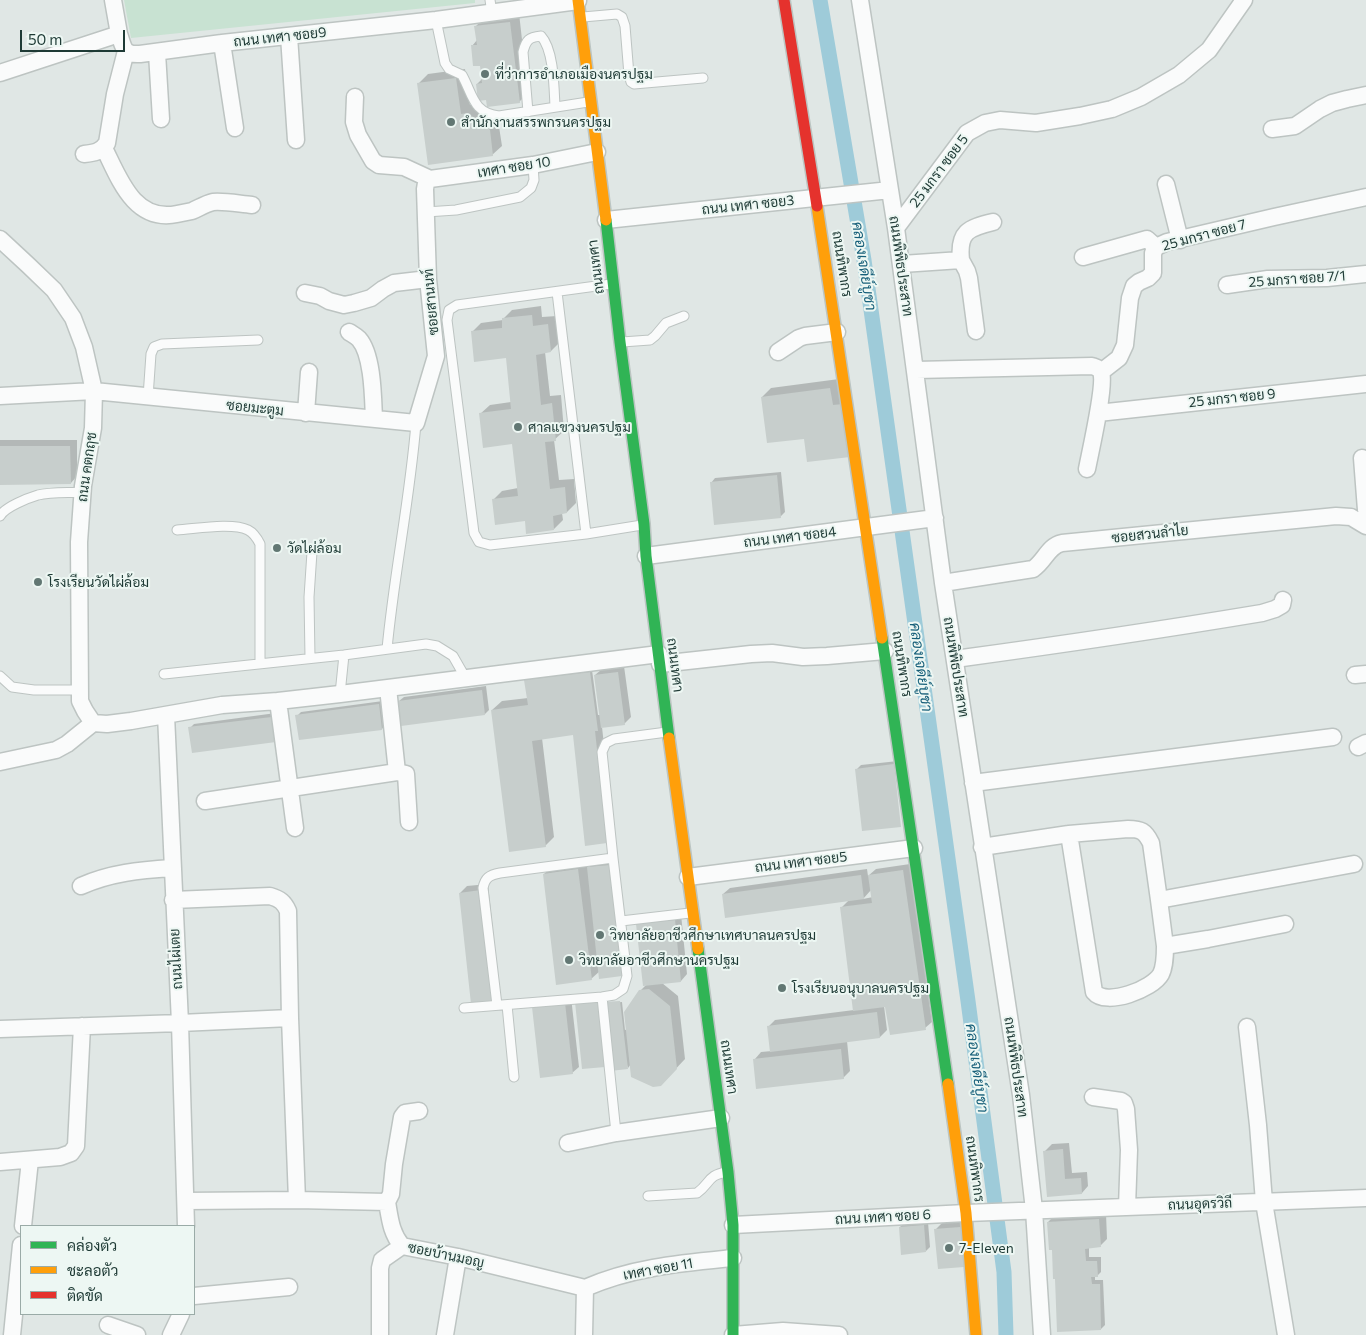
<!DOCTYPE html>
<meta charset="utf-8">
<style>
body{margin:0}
#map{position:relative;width:1366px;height:1335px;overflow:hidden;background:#e0e7e5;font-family:Commissioner,Sarabun,sans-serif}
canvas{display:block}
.legend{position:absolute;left:20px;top:1225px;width:175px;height:90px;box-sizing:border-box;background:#edf7f3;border:1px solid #9aaba7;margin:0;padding:6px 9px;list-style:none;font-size:15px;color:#1e3a35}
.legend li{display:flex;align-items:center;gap:10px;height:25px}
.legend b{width:25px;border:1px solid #9aaba7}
.scale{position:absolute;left:20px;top:30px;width:105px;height:22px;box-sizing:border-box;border:2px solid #1e3a35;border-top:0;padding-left:6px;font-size:15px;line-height:18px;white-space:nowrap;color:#1e3a35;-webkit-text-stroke:4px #edf7f3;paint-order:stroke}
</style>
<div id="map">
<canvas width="1366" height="1335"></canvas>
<ul class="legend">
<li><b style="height:6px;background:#30b455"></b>คล่องตัว</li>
<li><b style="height:6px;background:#ff9f0a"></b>ชะลอตัว</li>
<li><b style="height:6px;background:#e5322d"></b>ติดขัด</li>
</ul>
<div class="scale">50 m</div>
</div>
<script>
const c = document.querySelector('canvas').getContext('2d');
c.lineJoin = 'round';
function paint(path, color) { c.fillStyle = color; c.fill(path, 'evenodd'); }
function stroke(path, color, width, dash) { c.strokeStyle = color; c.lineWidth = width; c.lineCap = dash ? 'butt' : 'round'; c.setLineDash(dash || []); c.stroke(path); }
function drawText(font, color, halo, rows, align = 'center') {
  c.font = font + ' Commissioner,Sarabun,sans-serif'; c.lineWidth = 4; c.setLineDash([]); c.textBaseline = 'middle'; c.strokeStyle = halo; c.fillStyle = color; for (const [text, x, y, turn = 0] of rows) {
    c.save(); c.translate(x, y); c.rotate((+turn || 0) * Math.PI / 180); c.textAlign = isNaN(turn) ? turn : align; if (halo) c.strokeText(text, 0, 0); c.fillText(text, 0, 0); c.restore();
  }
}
paint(new Path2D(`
 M124 0H475V3L131 38Z`), '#c8e2d2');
paint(new Path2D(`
 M519 13 528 93 519 102 487 99 477 84 482 79 481 64 472 46 477 40 476 26 485 17Z
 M465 69 470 105 478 104 498 120 502 146 492 155 419 83 428 74Z
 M541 306 542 317 557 316 560 342 551 351 545 352 550 396 561 395 564 431 554 440 559 480 574 479 576 503 567 512 562 513 563 520 554 529 526 520 493 500 502 491 518 488 513 443 480 414 490 405 511 402 507 357 472 332 481 323 503 320V319L512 310Z
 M839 379 852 395 805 437 762 397 771 388Z
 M0 440H77V476L71 483 0 484Z
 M781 472 785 512 780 517 711 483 715 478Z
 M624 666 631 717 624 724 602 727 614 835 607 842 574 733 542 738 554 837 545 846 492 710 502 701 528 698 526 680 527 678 592 670 598 715H600L595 675 602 669Z
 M486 686 489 710 485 714 399 701 404 697Z
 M383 701 386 724 382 729 300 739 297 716 301 712Z
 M276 713 279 736 190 728 194 724Z
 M898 761 863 830 857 769 861 765Z
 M616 859 628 968 621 975 600 971 591 979 544 874 553 865 587 861 588 868 595 861Z
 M910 864 932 1022 925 1028 886 1006H884L887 1030 880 1037 847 1041 850 1071 843 1078 755 1059 761 1052 772 1051 768 1027 775 1020 854 1010 842 907 849 900 723 894 730 888 867 869 868 876 876 869ZM871 890 873 897 863 899Z
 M488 884 500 994 460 893 467 886Z
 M681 914 687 974 681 981 662 983 678 996 685 1059 670 1075 631 1064 628 1068 605 1003 622 1002 625 1030 628 1029 640 991 647 984 638 925 644 918Z
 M571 997 579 1067 572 1073 533 1008Z
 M1069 1143 1072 1173 1087 1172 1088 1186 1082 1193 1048 1195 1045 1151 1052 1144Z
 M1106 1213 1107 1239 1100 1246 1089 1247V1257H1101V1272L1097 1276H1095V1280H1103L1105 1325 1101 1329 1053 1249 1048 1222 1055 1215Z
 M967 1221 970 1259 935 1230 942 1223Z
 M928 1222 930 1247 926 1251 900 1227 904 1223Z`), '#0003');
stroke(new Path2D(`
 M820 0 864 260 968 1001 1004 1272 1006 1335`), '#9ecbd9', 15);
paint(new Path2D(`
 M510 22 520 103 487 107 486 100 478 101 476 84 482 83 480 66H473L471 45H477L474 26Z
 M456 78 461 114 468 113 490 130 493 156 428 165 417 83Z
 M532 315 533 326 548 324 551 352 536 355 541 405 552 403 556 441 545 442 550 489 565 487 567 513 553 516 554 530 526 534 525 521 495 525 492 499 518 496 512 444 483 448 479 413 511 409 506 358 474 362 471 331 502 328V318Z
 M830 388 833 405 844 404 850 457 807 462 804 439 767 443 761 397Z
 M0 446H70L71 484 0 485Z
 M777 475 781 518 714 525 710 482Z
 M590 672 598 731H595L607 843 585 846 573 735 532 741 546 847 509 852 491 710 528 705 524 680Z
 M618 672 625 725 601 728 594 675Z
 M482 690 485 715 401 726 398 701Z
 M379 704 382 730 299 740 295 715Z
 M272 717 276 742 192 753 188 727Z
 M894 764 901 827 862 831 855 769Z
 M610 865 622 976 599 979 587 867Z
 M578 869 592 980 556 985 543 874Z
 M903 870 926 1030 890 1035 885 1007 853 1011 840 907 872 903 868 875Z
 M861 875 864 899 725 918 722 894Z
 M481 890 493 1002 471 1004 459 893Z
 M675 920 681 982 643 986 636 924Z
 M649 989 670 1006 677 1069 661 1086 653 1087 631 1077 624 1012 639 990Z
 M598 1000 605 1067 582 1069 575 1002Z
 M620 1001 628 1069 610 1071 603 1002Z
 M565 1003 573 1074 540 1078 532 1007Z
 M877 1012 880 1038 770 1052 767 1026Z
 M841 1049 844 1079 756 1089 753 1059Z
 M1063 1149 1065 1179 1081 1178 1082 1194 1047 1197 1043 1151Z
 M1099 1219 1101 1247 1085 1249 1086 1261H1097L1098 1277H1091L1092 1284H1100L1101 1330 1057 1332 1055 1279H1053L1052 1250H1049L1047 1222Z
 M924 1225 926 1252 901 1255 899 1227Z
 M961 1227 964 1267 938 1269 934 1229Z`), '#c7cecc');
const lane = new Path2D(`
 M490 0 492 13
 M583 17 617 14 622 17 625 26 629 75 631 82 634 84 703 78
 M436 20 445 63 449 69 462 75C473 95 473 113 499 116L588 102
 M528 112 523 52C526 40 529 37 541 36 554 50 554 88 555 107
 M426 212 456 210 520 197 531 188 534 180 533 165
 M611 284 457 305 449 310 447 320 474 533 479 542 490 545 586 534 642 525
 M557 292 586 534
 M622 342 650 340 655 336 666 323 684 316
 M148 397 151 354 154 347 162 344 258 340
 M0 516C5 507 28 498 38 495 51 492 69 493 83 492
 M177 530C195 529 232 522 248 530 254 533 257 538 260 544V663
 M387 649C394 574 410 499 416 423
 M310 658 309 597 312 552
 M164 674 344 655 426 644 437 646 453 656 465 677
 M0 676 12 687 34 690H80
 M340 694 344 655
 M621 921 690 913
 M602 997 616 1133
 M497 1005 483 888C485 878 489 875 500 873L613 858
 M507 1005 514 1077
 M464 1008 602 997 614 995 623 989 627 976 613 858 602 752 606 743 614 739 667 732
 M648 1196 697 1193C711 1183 707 1175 727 1172`);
const street = new Path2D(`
 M113 0 119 34
 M860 0 896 228 943 583 1021 1095 1034 1210 1042 1335
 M289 36 296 140
 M222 43 235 128
 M157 53 161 119
 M0 73 119 34C124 48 123 55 140 54L222 43 436 20 578 1
 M355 97 354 122 358 135 373 161 379 165 404 167 430 179
 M1272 129 1295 126 1320 109 1332 103 1347 99 1366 95
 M104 148C119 178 134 223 177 214 182 213 187 212 192 211 199 208 205 204 213 202 225 201 240 204 252 205
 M84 154C94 153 101 152 107 143L115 94 126 51
 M430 179 533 165 597 152
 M1166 184 1180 240
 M606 220 890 190
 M896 228 967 133 985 123 1000 120 1036 123 1080 116 1112 109 1141 97 1179 75 1209 50 1244 0
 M0 239 28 265 54 290 73 318 84 347 94 391 93 428 83 486 79 542 80 701 85 711 93 723
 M1083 257 1147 239 1156 247
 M961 260C958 232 968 228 993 222
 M902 264 961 260 967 271 969 278 976 331
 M1227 285 1268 279 1327 278 1366 274
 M305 293 320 296 329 301 344 305 354 303 371 298 383 289 394 283 428 279
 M349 332C352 334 356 336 359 339 373 355 373 398 374 419
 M778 352 799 338 805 336 837 332
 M916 370 1092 366C1095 367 1100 368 1101 372 1106 384 1090 453 1087 469
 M1101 372 1119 358 1125 345 1130 298 1134 286 1139 282 1148 278 1153 273V253L1156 247 1167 242 1274 217 1366 197
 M0 396 94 391 416 423 436 356 428 279 425 189 426 183 430 179
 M306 413 309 372
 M1098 413 1366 384
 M1362 458 1366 510
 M646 556 935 518
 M943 583 1033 569C1045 561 1048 546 1062 543L1336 516 1351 517 1366 526
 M955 659C1058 645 1160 630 1262 613L1275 609 1282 605 1283 600
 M660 664 751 654 772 653 803 657 827 656 885 651
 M1355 675 1366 674
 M388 688 397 772
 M278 701 295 828
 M1358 747 1366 743
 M0 762 56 750 67 744 93 723 107 724 131 721 222 705 278 701 340 694 659 654
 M973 783 1333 737
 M205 801 397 772 406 774 409 822
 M1069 834 1094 992C1106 1007 1153 989 1161 974 1165 966 1165 955 1165 946
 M982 847 1069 834 1128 829C1141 829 1145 831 1151 843L1159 900 1354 864
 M688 877 914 848
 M81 886C110 873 140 870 172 868
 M173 900 270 896C280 899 284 902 288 911L290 1018 297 1200
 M1159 900 1165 946 1208 939 1285 924
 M1247 1027 1258 1125 1264 1202 1286 1335
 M0 1029 180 1023 166 715
 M1093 1097 1121 1101 1124 1103 1126 1109 1129 1150 1127 1207
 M568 1143 616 1133 721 1118
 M0 1162 60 1157 71 1153 76 1146 82 1026
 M186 1201 297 1200 387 1202C390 1219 391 1233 402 1246L458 1257 585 1288
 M387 1202 391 1194 394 1164 402 1117 405 1113 419 1111
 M733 1225 966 1213 1366 1198
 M23 1226 30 1160
 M186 1226 180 1023 290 1018
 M585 1288C632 1267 683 1263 733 1258
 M194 1296 289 1287
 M108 1325 137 1335
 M12 1335 21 1245
 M171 1335 181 1314
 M380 1335V1268L382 1260 402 1246
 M445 1335 458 1257
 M584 1335 585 1288
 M733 1335 783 1331 839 1335`);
const fast = new Path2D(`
 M606 220 620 342 644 524 646 556 669 738
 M882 638 948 1084
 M698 949 728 1172 733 1225V1335`);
const slow = new Path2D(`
 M578 0 606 220
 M817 206 882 638
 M669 738 698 949
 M948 1084 966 1213 976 1335`);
const jam = new Path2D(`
 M784 0 817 206`);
stroke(lane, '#bdc4c2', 11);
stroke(street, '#bdc4c2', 19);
stroke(fast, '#bcc5c2', 14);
stroke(slow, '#bcc5c2', 14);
stroke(jam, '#bcc5c2', 14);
stroke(lane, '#fafbfb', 9);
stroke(street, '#fafbfb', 16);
stroke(fast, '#30b455', 11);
stroke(slow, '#ff9f0a', 11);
stroke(jam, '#e5322d', 11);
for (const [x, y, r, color] of [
 [485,74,5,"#627773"],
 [451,122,5,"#627773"],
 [518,427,5,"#627773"],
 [277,548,5,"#627773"],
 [38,582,5,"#627773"],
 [600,935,5,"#627773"],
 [569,960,5,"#627773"],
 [782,988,5,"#627773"],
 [949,1248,5,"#627773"]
]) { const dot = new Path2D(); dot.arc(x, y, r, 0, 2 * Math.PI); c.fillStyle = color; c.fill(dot); stroke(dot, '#edf7f3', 2); }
drawText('14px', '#1e3a35', '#edf7f3', [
 ["ถนน เทศา ซอย9",280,37,-6],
 ["เทศา ซอย 10",514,167,-9],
 ["25 มกรา ซอย 5",939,171,-53],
 ["ถนน เทศา ซอย3",748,205,-6],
 ["25 มกรา ซอย 7",1204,235,-15],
 ["ถนนทิพากร",842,264,81],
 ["ถนนพิพิธประสาท",901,266,82],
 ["ถนนเทศา",596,267,-97],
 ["25 มกรา ซอย 7/1",1297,279,-4],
 ["ซอยสานนท์",431,302,-95],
 ["25 มกรา ซอย 9",1232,398,-6],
 ["ซอยมะตูม",255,408,6],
 ["ถนน คตกฤช",87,467,-82],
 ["ซอยสวนลำไย",1150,534,-6],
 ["ถนน เทศา ซอย4",790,537,-7],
 ["ถนนทิพากร",902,664,81],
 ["ถนนเทศา",675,665,83],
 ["ถนนพิพิธประสาท",956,667,81],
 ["ถนน เทศา ซอย5",801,862,-7],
 ["ถนนไผ่เตย",176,959,-93],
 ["ถนนเทศา",729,1067,82],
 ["ถนนพิพิธประสาท",1016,1067,82],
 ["ถนนทิพากร",975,1169,82],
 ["ถนนอุดรวิถี",1200,1204,-2],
 ["ถนน เทศา ซอย 6",883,1217,-3],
 ["ซอยบ้านมอญ",446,1255,12],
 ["เทศา ซอย 11",658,1269,-10]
]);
drawText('14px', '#1e3a35', '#edf7f3', [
 ["ที่ว่าการอำเภอเมืองนครปฐม",495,74],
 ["สำนักงานสรรพกรนครปฐม",461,122],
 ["ศาลแขวงนครปฐม",528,427],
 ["วัดไผ่ล้อม",287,548],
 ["โรงเรียนวัดไผ่ล้อม",48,582],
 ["วิทยาลัยอาชีวศึกษาเทศบาลนครปฐม",610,935],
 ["วิทยาลัยอาชีวศึกษานครปฐม",579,960],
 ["โรงเรียนอนุบาลนครปฐม",792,988],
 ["7-Eleven",959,1248]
], 'left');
drawText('italic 15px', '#165f79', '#edf7f3', [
 ["คลองเจดีย์บูชา",864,266,81],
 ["คลองเจดีย์บูชา",921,667,82],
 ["คลองเจดีย์บูชา",977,1068,82]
]);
</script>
